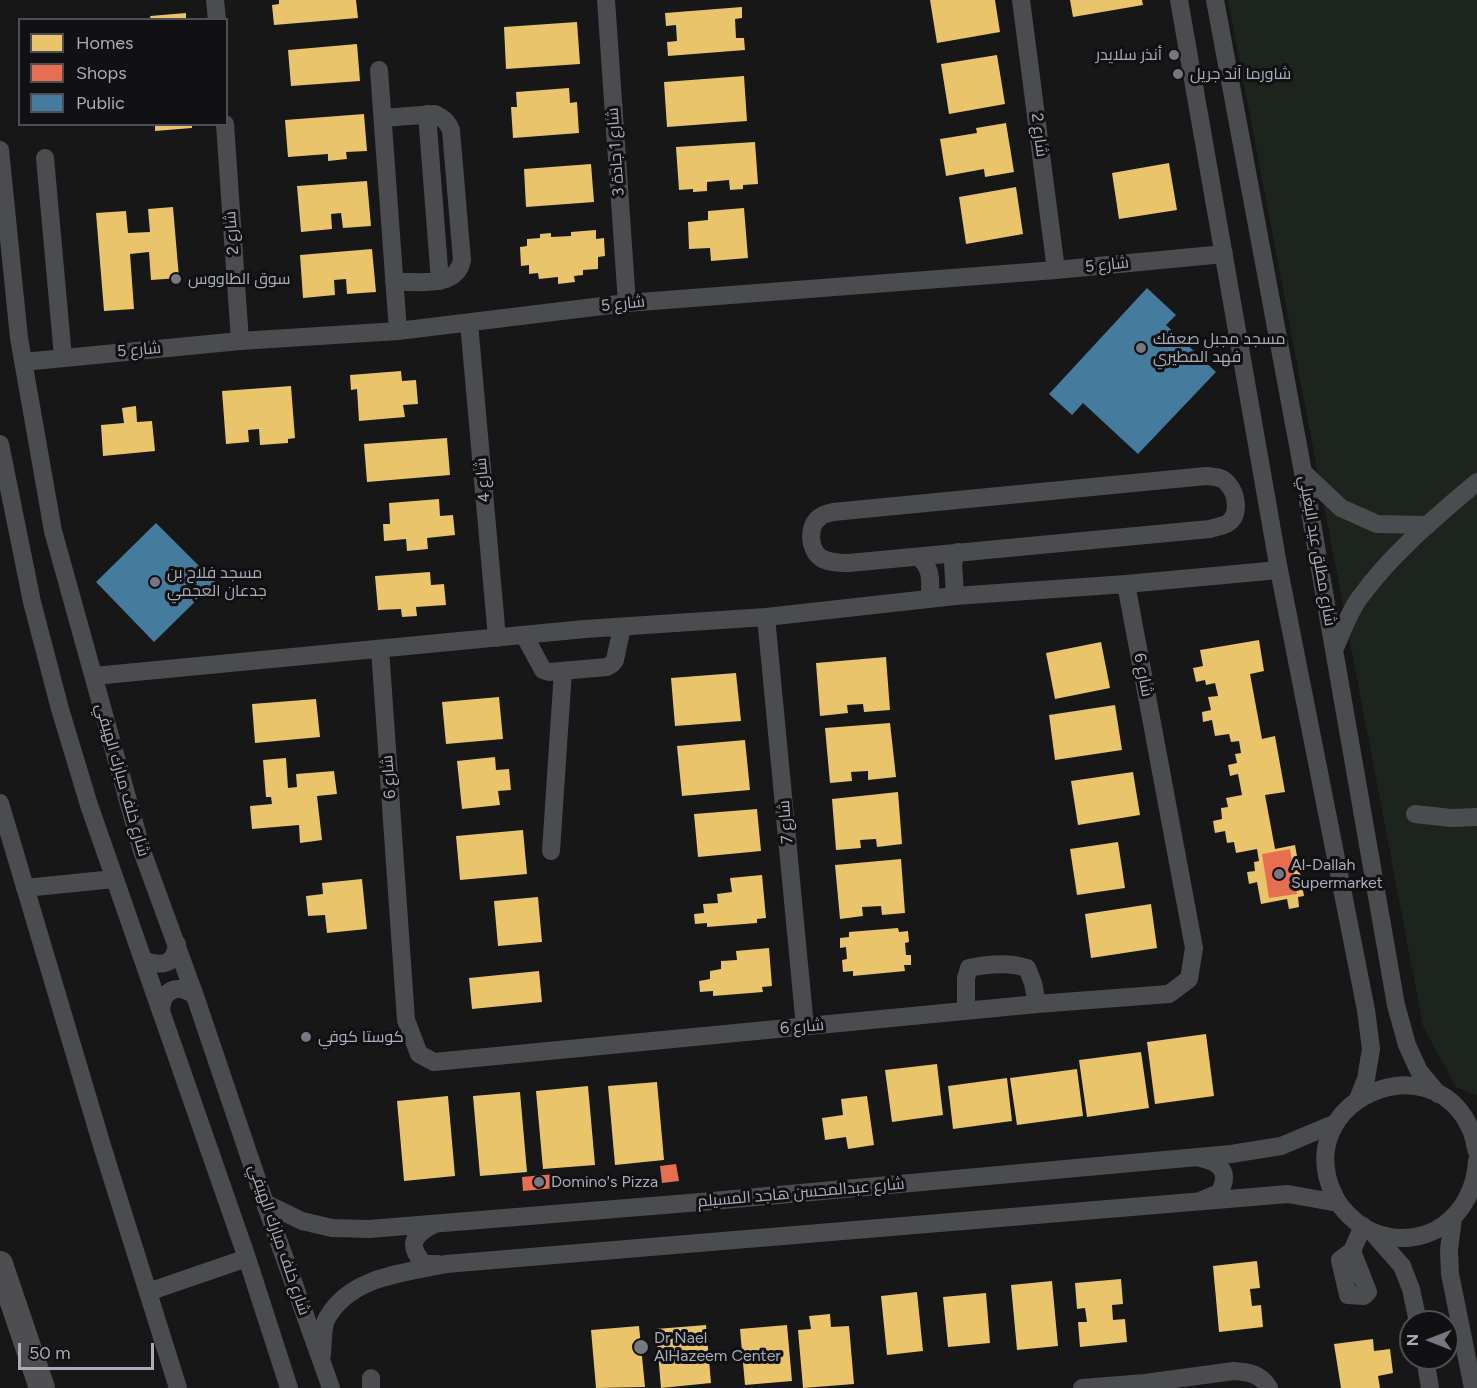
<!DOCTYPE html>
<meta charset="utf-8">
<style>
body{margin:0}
#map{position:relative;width:1477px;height:1388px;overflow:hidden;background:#171717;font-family:Figtree,sans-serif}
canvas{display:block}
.legend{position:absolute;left:18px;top:18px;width:210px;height:108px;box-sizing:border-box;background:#111113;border:2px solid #4d4f55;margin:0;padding:8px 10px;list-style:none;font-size:18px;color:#a8adb8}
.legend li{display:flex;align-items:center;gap:12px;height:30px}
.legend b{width:30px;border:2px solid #4d4f55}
.north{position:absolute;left:1399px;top:1310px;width:60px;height:60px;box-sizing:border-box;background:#111113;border:2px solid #4d4f55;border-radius:50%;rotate:270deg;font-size:16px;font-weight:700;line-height:24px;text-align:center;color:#a8adb8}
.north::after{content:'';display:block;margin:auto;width:21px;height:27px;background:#757880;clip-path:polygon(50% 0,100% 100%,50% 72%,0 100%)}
.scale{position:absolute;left:18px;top:1343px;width:136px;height:27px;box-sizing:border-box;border:3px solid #a8adb8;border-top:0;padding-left:8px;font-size:18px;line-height:21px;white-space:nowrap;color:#a8adb8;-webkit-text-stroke:4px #111113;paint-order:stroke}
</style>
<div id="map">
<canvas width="1477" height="1388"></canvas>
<ul class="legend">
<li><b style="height:16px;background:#e9c46a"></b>Homes</li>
<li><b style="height:16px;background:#e76f51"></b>Shops</li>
<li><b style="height:16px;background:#457b9d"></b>Public</li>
</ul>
<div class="north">N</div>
<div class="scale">50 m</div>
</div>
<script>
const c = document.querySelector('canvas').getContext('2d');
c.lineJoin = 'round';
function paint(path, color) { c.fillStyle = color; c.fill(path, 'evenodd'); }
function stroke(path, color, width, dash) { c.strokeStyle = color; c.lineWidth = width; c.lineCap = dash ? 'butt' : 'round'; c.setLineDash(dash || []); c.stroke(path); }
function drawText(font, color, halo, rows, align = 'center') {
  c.font = font + ' Figtree,Cairo,sans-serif'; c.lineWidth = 6; c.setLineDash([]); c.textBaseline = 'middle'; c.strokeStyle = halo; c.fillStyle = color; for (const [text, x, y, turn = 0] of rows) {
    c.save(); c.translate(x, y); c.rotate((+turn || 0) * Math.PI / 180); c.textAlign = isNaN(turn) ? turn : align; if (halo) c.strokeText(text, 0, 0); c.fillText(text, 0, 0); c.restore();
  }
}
paint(new Path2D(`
 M1228 0H1477V1096L1456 1087 1423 1026Z`), '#1d241e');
paint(new Path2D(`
 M279 0H356L358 18 274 25 272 5 279 4Z
 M930 0H995L1000 32 937 43Z
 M1070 0H1142L1143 5 1073 17Z
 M742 7V18L735 19 736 38H744L745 50 668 56 667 42 677 41 676 25 666 26 665 13Z
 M186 13V20H151L150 16Z
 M577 22 580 64 506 69 504 27Z
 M357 44 360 81 291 86 288 50Z
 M997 55 1005 104 949 114 941 64Z
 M744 76 747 121 667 127 664 82Z
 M569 88 570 103 577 102 579 133 513 138 511 107H517L516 92Z
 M364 114 367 151 346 152 347 159 328 161V154L288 157 285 120Z
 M1006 123 1014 172 985 177 984 169 946 176 940 139 977 133 976 128Z
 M155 124H192V128L155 131Z
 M755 142 758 184 743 185V189L730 190 729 180 707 182V191L693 192V189L679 190 676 147Z
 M1169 163 1177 210 1119 219 1112 173Z
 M591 164 594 202 526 207 524 169Z
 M367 181 371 226 343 228 341 213 331 214 332 229 301 232 297 186Z
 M1016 187 1023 234 966 244 959 197Z
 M173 207 179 278 151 280 149 252 130 254 134 309 104 311 96 213 126 211 128 233 150 232 148 209Z
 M744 208 748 258 711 261 710 248 689 249 688 222 708 220V211Z
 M596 230V239L604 238 605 256 598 257V269L583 270V275L574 276 575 282 558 284V277L539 279 538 273 529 274V265L521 266 520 247 527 246V239L540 238V234L551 233V237L571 236V232Z
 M372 249 376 292 347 294 346 279 334 280 335 295 303 298 300 255Z
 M401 371 402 381 416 380 418 404 403 405 405 417 359 421 357 389 351 390 350 375Z
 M291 386 295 438 288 439V443L260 445 259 429 248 430 249 442 226 444 222 391Z
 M136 406 137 422 152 421 155 451 103 456 101 425 124 423 122 408Z
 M447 438 450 475 367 482 364 444Z
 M439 499 440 516 453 515 455 535 427 538 428 549 407 551 406 539 384 541 383 524H390L389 503Z
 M430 572 431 585 444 584 446 605 416 607 417 616 402 617 401 609 378 610 375 576Z
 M1259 640 1264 671 1250 674 1262 739 1275 736 1285 792 1265 795 1275 849 1295 845 1304 896 1298 897 1299 907 1289 909 1287 899 1261 904 1257 882 1249 884 1247 872 1255 871 1254 862 1259 861 1257 849 1236 853 1234 842 1227 843 1225 831 1215 833 1213 821 1222 819 1221 808 1228 807 1226 798 1242 795 1238 774 1230 776 1228 765 1237 763 1235 754 1241 753 1239 741 1231 742 1229 734 1215 736 1212 720 1203 722 1202 712 1211 710 1208 697 1218 696 1215 683 1206 685 1205 680 1196 682 1193 668 1203 666 1200 650Z
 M1101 642 1110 688 1055 699 1046 653Z
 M886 657 890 710 864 712 863 704 847 705 848 713 820 716 816 663Z
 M736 673 741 721 675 726 671 678Z
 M499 697 503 739 446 744 442 702Z
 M316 699 320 737 255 743 252 704Z
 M1115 705 1122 750 1055 760 1049 715Z
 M890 723 896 777 868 780V771L851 772 852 781 830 783 825 728Z
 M745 740 750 790 682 796 677 746Z
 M495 757 496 770 509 769 511 790 498 791 500 805 462 809 457 761Z
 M286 758 288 788 297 787 296 774 334 771 337 794 317 796 322 840 300 843 299 825 252 829 250 806 272 804 271 797H266L263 760Z
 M1133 772 1140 815 1078 825 1071 781Z
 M898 792 902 844 877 847 876 839 860 840 861 848 836 850 832 799Z
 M757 809 761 851 698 857 694 814Z
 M523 830 527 874 460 880 456 836Z
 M1118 842 1125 888 1077 895 1070 849Z
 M901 859 905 913 882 915 881 906 862 907 863 916 840 919 835 865Z
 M762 875 766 918 757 919V923L707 927V923L695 924 694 914 704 913 703 904 718 903 717 894 732 892 730 878Z
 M362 879 367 929 327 933 325 915 308 916 306 896 323 894 322 883Z
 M538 897 542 942 498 946 494 901Z
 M1151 904 1157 948 1091 958 1085 914Z
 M898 928 899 932 908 931 909 942 905 943 906 955H911V965H904L905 971 853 976V971L843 972 842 960 847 959 846 947 840 948V938L849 937V932Z
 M769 948 772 986 762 987 763 992 713 996V991L700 992 699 981 710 979V971L721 969V961L737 960 736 951Z
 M539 971 542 1002 472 1009 469 978Z
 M1206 1034 1214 1096 1155 1104 1147 1042Z
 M1141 1052 1149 1108 1087 1117 1079 1060Z
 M937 1064 943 1115 892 1122 885 1070Z
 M1077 1069 1083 1116 1017 1125 1010 1078Z
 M1007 1078 1012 1121 953 1129 948 1086Z
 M657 1082 664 1160 615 1165 608 1086Z
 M588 1086 595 1165 543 1169 536 1091Z
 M520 1092 527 1172 480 1176 473 1096Z
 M448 1096 455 1176 404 1181 397 1101Z
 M867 1096 874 1145 848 1149 846 1137 825 1140 822 1118 843 1115 841 1099Z
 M1257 1261 1260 1288 1250 1289 1252 1306 1261 1305 1263 1327 1219 1332 1213 1266Z
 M1121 1279 1123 1304 1112 1305 1113 1320 1125 1319 1127 1342 1080 1347 1078 1322H1087L1085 1308 1077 1309 1075 1283Z
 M1052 1281 1058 1346 1017 1350 1011 1285Z
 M917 1292 923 1351 887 1355 881 1296Z
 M986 1293 990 1343 948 1347 943 1297Z
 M830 1314 831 1327 849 1326 854 1384 803 1388 798 1330 811 1329 809 1316Z
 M706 1325 711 1383 661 1388 656 1329Z
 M787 1325 792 1381 745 1385 740 1329Z
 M639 1326 645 1387 596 1388 591 1330Z
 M1373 1339 1374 1351 1390 1349 1393 1373 1378 1376 1380 1388H1341L1334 1344Z`), '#e9c46a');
paint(new Path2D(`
 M1290 849 1297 894 1269 898 1262 854Z
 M676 1164 679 1181 662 1183 660 1166Z
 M555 1174 556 1188 523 1191 522 1177Z`), '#e76f51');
paint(new Path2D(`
 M1147 288 1176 315 1166 325 1216 372 1138 454 1083 403 1072 415 1049 394Z
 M156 523 215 582 154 642 96 582Z`), '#457b9d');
stroke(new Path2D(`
 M215 0 217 20
 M606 0 627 303
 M1021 0 1056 270
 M1179 0 1279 570 1366 1010 1371 1049 1366 1079 1358 1099
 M1215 0 1303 472 1396 1005 1407 1045 1419 1071 1438 1094
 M379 70 398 331
 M427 114 440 281
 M383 118 435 114C443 118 447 121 451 130L462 260C457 289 417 281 394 282
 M225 124 240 341
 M0 150 19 338 53 531 142 851 195 996 265 1203 331 1388
 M45 158 63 357
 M469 323 497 638
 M23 362 240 341 398 331 627 303 1056 270 1224 254
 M0 444 32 602 60 709 89 805 247 1258 289 1388
 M1303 472 1341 508 1377 524 1428 525
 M1206 476C1215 477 1223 477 1228 484 1237 494 1240 515 1228 523 1224 526 1215 527 1210 529L849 563C840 563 829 563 821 558 809 550 807 526 820 517 823 514 829 513 833 512Z
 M919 557C933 570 930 581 930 599
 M955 596 953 562 958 552
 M766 617 805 1027
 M524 635 543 670 549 672 607 667 612 664 615 660 622 627
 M380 649 406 1020 419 1054 434 1062 1037 1004 1169 994 1189 979 1194 948 1126 584
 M1334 650C1342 633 1349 611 1361 596 1393 552 1436 517 1477 482
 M94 676 585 629 766 617 955 596 1126 584 1279 570
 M0 803 103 1149 178 1388
 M1415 814 1451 818 1477 817
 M551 851 563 671
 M25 888 114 879
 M144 961C162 966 174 966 177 944
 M966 1011V978L969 968C987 964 1009 962 1027 968L1033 983 1037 1004
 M161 1012C161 990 178 982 195 996
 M1477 1152C1475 1145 1474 1137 1471 1130 1432 1039 1289 1101 1334 1195 1340 1209 1358 1226 1373 1232 1426 1253 1474 1216 1477 1161
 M1200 1158C1220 1162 1231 1172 1219 1193L1202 1200
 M265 1203 302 1221 332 1228 369 1229 701 1202 1231 1154 1281 1146 1336 1123
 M1453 1218 1449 1250 1450 1274 1473 1388
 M434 1224C414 1235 406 1244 424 1264H438
 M1373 1233 1402 1266 1411 1289 1418 1322
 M1352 1251 1368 1292 1364 1296 1348 1295 1340 1260 1352 1251 1363 1226
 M148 1292 247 1258
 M322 1355C323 1344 322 1327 327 1318 351 1276 404 1273 446 1264L1288 1194 1338 1203
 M1425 1358 1430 1388
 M371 1378V1388
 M1082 1388 1145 1383 1234 1371C1249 1372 1261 1374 1269 1388`), '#4b4c50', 18);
stroke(new Path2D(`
 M0 1264 42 1388`), '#4e4e51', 26);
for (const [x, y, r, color] of [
 [1174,55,6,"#757880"],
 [1178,74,6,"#757880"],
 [176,279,6,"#757880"],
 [1141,348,6,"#757880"],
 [155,582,6,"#757880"],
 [1279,874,6,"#757880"],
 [306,1037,6,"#757880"],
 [539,1182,6,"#757880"],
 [641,1347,8,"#757880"]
]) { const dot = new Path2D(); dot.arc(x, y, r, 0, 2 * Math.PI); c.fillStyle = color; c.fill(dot); stroke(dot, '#111113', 2); }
drawText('16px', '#a8adb8', '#111113', [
 ["أنذر سلايدر",1162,55,"right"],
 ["شاورما آند جريل",1190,74],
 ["سوق الطاووس",188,279],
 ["مسجد مجبل صعفك",1153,339],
 ["فهد المطيري",1153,357],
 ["مسجد فلاح بن",167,573],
 ["جدعان العجمي",167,591],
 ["Al-Dallah",1291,865],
 ["Supermarket",1291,883],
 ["كوستا كوفي",318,1037],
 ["Domino's Pizza",551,1182],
 ["Dr Nael",654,1338],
 ["AlHazeem Center",654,1356]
], 'left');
drawText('16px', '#a8adb8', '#111113', [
 ["شارع 2",1039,135,83],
 ["شارع 1 جادة 3",616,152,-94],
 ["شارع 2",232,233,-94],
 ["شارع 5",1107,265,-6],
 ["شارع 5",623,304,-6],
 ["شارع 5",139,350,-5],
 ["شارع 4",483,480,-95],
 ["شارع مطلق عيد البغيلي",1317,551,80],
 ["شارع 6",1143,675,79],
 ["شارع 6",389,777,-94],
 ["شارع خلف مبارك الهيفي",122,780,74],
 ["شارع 7",786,822,-95],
 ["شارع 6",802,1027,-5],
 ["شارع عبدالمحسن هاجد المسيلم",801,1193,-5],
 ["شارع خلف مبارك الهيفي",279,1240,71]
]);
</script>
